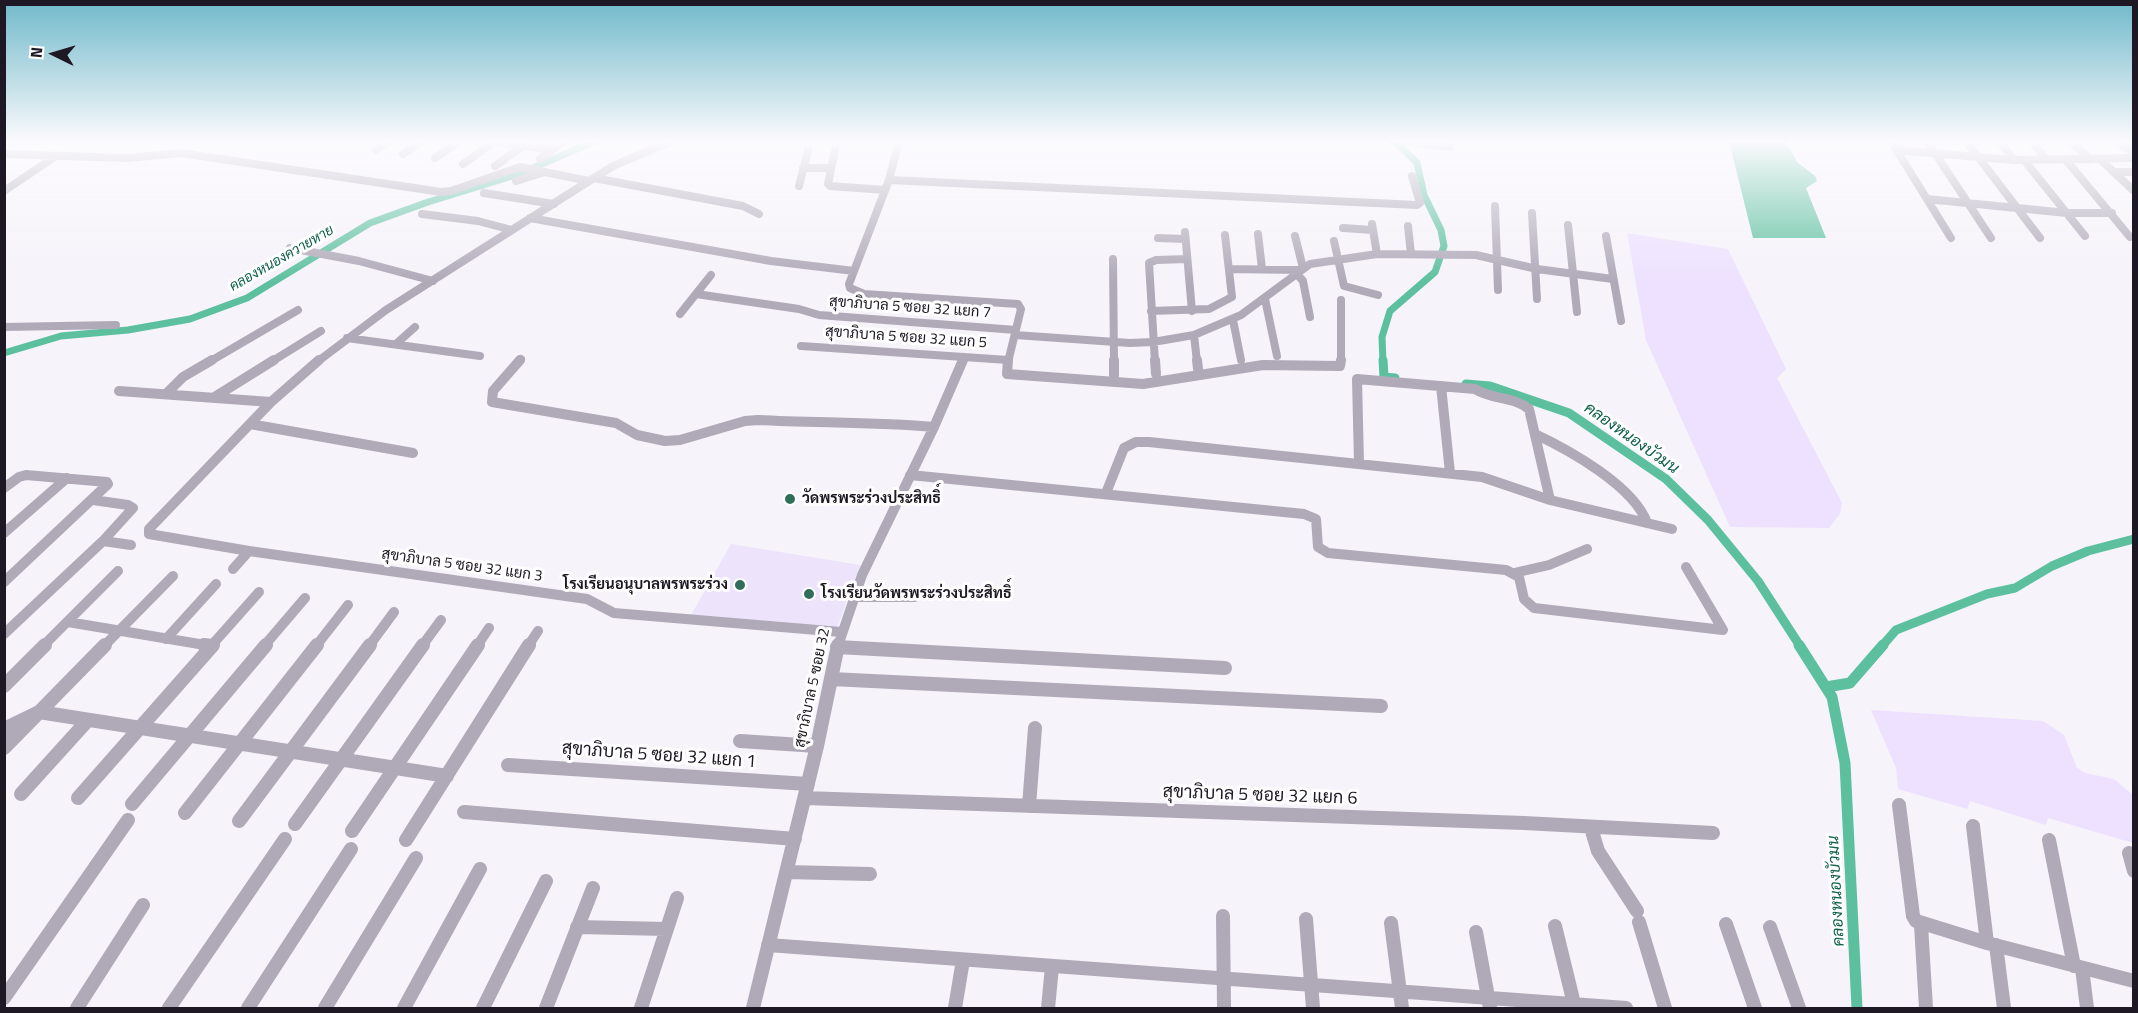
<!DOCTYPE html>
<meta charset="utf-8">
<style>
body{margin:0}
#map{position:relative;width:2138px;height:1013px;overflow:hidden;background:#f6f3fa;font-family:"Titillium Web",sans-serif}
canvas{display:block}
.frame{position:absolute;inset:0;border:6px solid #1d1823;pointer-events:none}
.north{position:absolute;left:24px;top:24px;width:60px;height:60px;-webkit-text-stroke:4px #fff;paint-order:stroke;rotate:275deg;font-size:16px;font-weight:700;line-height:24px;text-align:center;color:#1d1823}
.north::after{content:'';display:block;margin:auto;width:21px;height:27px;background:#1d1823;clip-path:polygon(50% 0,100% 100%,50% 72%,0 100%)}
</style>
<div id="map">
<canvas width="2138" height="1013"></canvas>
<div class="frame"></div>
<div class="north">N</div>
</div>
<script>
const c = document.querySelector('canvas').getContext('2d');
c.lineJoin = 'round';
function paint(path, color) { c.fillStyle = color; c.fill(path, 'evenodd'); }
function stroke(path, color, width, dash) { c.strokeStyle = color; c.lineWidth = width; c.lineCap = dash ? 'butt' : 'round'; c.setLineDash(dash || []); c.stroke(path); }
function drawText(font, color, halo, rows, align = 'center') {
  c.font = font + ' "Titillium Web",Sarabun,sans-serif'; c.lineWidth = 6; c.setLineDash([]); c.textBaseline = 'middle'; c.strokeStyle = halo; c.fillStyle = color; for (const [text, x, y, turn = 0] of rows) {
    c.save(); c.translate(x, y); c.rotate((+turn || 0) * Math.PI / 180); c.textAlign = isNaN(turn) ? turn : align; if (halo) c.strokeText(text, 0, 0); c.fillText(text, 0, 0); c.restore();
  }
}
paint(new Path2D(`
 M731 544 860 565 837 628 690 617Z`), '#ede3fb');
paint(new Path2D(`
 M1627 233 1728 249 1786 369 1777 378 1842 503 1840 514 1829 528 1730 527 1646 340Z
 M1871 710 2043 721 2064 735 2077 768 2085 773 2114 779 2133 795V843L2048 818 2046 825 1970 801 1967 809 1898 789 1896 768Z`), '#ede1ff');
paint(new Path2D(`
 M1729 141H1786L1797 162 1815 176 1817 181 1806 188 1826 238H1753Z`), '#5cc09e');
stroke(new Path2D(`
 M2124 141 2134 147
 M4 353 61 336 128 330 190 319 247 298 370 223 428 202 519 174 595 141
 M1383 362 1382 337 1390 311 1435 272 1444 246 1441 230 1424 195 1417 163 1396 142 1392 141`), '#5cc09e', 7);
stroke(new Path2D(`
 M1383 360 1384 377 1395 378
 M1466 384 1490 386 1569 413 1666 479 1708 520 1758 581 1800 646
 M1882 646 1896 630 1987 594 2015 588 2052 566 2088 551 2134 539`), '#5cc09e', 9);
stroke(new Path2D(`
 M1799 645 1832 697 1845 763 1857 1008
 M1826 687 1850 683 1883 645`), '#5cc09e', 11);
stroke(new Path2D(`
 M488 141 552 150
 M899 141 889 180 849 284 850 288 864 294 1018 304 1021 309 1008 362
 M1405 141 1450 147
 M1891 141 1951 238
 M1927 141 1991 238
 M1966 141 2040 238
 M1999 141 2014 160
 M2031 141 2047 160
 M2070 141 2090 159
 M2116 141 2131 151
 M376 150 390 141
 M835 150 828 184 830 186 885 190
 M1897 150 2014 160 2134 158
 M4 154 128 158 181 153 441 192 451 191 520 167 589 181
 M403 154 423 141
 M435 158 460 141
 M540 159 565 141
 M2100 159 2134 191
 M2024 160 2085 236
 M2066 160 2130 237
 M463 164 495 141
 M495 166 524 145
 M803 168H831
 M2114 172H2134
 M594 178 743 206 759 214
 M889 180 1417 205 1420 203 1412 176
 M516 181 542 173
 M799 186 808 150
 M4 191 56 156
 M484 193 554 204
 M1927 199 2067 213H2112
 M1495 206 1498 290
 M1532 213 1537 299
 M422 214 478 221 512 230
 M530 218 771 261 854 271
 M1372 224 1377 254
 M1568 225 1577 312
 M1408 226 1411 254
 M1343 228 1373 230
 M1185 232 1192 311
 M1258 234 1262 269
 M1295 236 1303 268
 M1606 236 1621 321
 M1158 238 1185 239
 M1334 241 1344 286 1378 295
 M290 248 359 261 433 281
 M1113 259 1114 362
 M1229 269 1299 270
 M1296 273 1303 281 1310 317
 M696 294 799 309 819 315 1016 330
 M1265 299 1277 356
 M1151 311 1209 309 1232 297 1225 235
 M680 314 711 275
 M1233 320 1241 360
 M4 327 116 325
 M1015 335 1130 343 1153 342 1194 335 1241 315 1310 264 1377 254 1476 255 1537 269 1613 279
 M1194 335 1197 362
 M347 338 480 356
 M396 344 415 327
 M801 346 1008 360
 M209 362 298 310
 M271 362 321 331
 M317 362 386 310 589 181 615 165 672 141
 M519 362 521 359
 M962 362 964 357
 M1155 362 1149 263 1156 260 1187 259
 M1341 362V300`), '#afa9b8', 8);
stroke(new Path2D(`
 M319 360 271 402 149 529V534L249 551 587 599 614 613 841 632
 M520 360 493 391 492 402 616 423 637 435 665 441 680 440 745 421 758 420C817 423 876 422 934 427
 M1008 360 1007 374 1143 384 1263 365 1340 366 1341 360
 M1114 360V375
 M1155 360 1156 374
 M1197 360 1198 369
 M1441 386 1450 473
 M119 391 271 402
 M166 394 183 377 212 360
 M213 398 274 360
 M250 424 413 453
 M1535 434C1569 450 1634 486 1647 523
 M1359 463 1357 379 1475 389C1492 400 1513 396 1529 409L1550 500
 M910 475 1304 514 1316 519 1318 547 1328 553 1506 570 1519 577 1524 599 1534 608 1723 630 1686 567
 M4 488 19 477 26 475 107 482 108 484 4 582
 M1106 493 1124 448 1136 442H1149L1482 477 1550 500 1672 529
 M4 533 67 478
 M103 541 131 545
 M233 569 249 551
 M1514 573 1549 565 1587 549
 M853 597H915
 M68 622 211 646
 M4 634 103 541 133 508 128 505 93 500
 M166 639 216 584
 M43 646 118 571
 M104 646 173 576
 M211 646 259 592
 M264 646 305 598
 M316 646 348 605
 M369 646 394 612
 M422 646 441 620
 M477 646 489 628
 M528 646 538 631
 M838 646 862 575 934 427 963 360`), '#afa9b8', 10);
stroke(new Path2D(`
 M204 645 211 646
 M837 647 1225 668
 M831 679 1381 706
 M4 686 45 645
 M4 729 39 712 447 776
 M740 741 817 746
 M4 748 105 645
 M508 765 808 784
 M21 794 88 720
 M78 798 213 645
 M805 798 1524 823 1713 833
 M132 804 266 645
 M1899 805 1913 916 1916 921 1987 943 2134 981
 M1029 806 1035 728
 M464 812 795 839
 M185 813 317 645
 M239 821 370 645
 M295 824 423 645
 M1973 826 1987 943
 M1591 828 1598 851 1637 911
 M352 831 478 645
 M406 840 529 645
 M2049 840 2074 966
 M2129 853 2134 871
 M786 872 870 874
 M1223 916 1224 1008
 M1306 919 1313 1008
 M1639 922 1665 1008
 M1391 923 1402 1008
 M1726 924 1755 1008
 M1921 925 1926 1008
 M1555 926 1575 1008
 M577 927 667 929
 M1770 927 1799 1008
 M1476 932 1490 1008
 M768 945 1626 1008
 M1996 945 2004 1008
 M2082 968 2087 1008
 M4 998 128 820
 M77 1008 143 905
 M169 1008 285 839
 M248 1008 351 849
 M325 1008 416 858
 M404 1008 480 869
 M483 1008 546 881
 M546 1008 593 888
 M641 1008 677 898
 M753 1008 817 746 838 645
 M955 1008 963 960
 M1048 1008 1052 967`), '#afa9b8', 14);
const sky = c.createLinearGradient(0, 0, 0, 283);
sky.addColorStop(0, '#70b9ca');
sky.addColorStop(0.5, '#fbfafd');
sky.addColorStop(1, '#fbfafd00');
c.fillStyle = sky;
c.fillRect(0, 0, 2138, 283);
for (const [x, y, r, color] of [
 [790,499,6,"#316e59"],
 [740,585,6,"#316e59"],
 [809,594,6,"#316e59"]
]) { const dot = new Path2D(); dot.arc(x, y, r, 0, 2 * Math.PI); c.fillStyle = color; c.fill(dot); stroke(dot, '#fff', 2); }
drawText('italic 14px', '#0f6049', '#fff', [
 ["คลองหนองควายหาย",282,259,-30]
]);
drawText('15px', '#1d1823', '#fff', [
 ["สุขาภิบาล 5 ซอย 32 แยก 7",910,308,4],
 ["สุขาภิบาล 5 ซอย 32 แยก 5",906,338,4],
 ["สุขาภิบาล 5 ซอย 32 แยก 3",462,566,8],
 ["สุขาภิบาล 5 ซอย 32",813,688,-78]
]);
drawText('bold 15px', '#1d1823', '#fff', [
 ["วัดพรพระร่วงประสิทธิ์",802,499],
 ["โรงเรียนอนุบาลพรพระร่วง",728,585,"right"],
 ["โรงเรียนวัดพรพระร่วงประสิทธิ์",821,594]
], 'left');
drawText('italic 16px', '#0f6049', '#fff', [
 ["คลองหนองบัวมน",1631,439,35],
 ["คลองหนองบัวมน",1837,891,-93]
]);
drawText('18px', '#1d1823', '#fff', [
 ["สุขาภิบาล 5 ซอย 32 แยก 1",659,756,4],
 ["สุขาภิบาล 5 ซอย 32 แยก 6",1260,796,2]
]);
</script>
